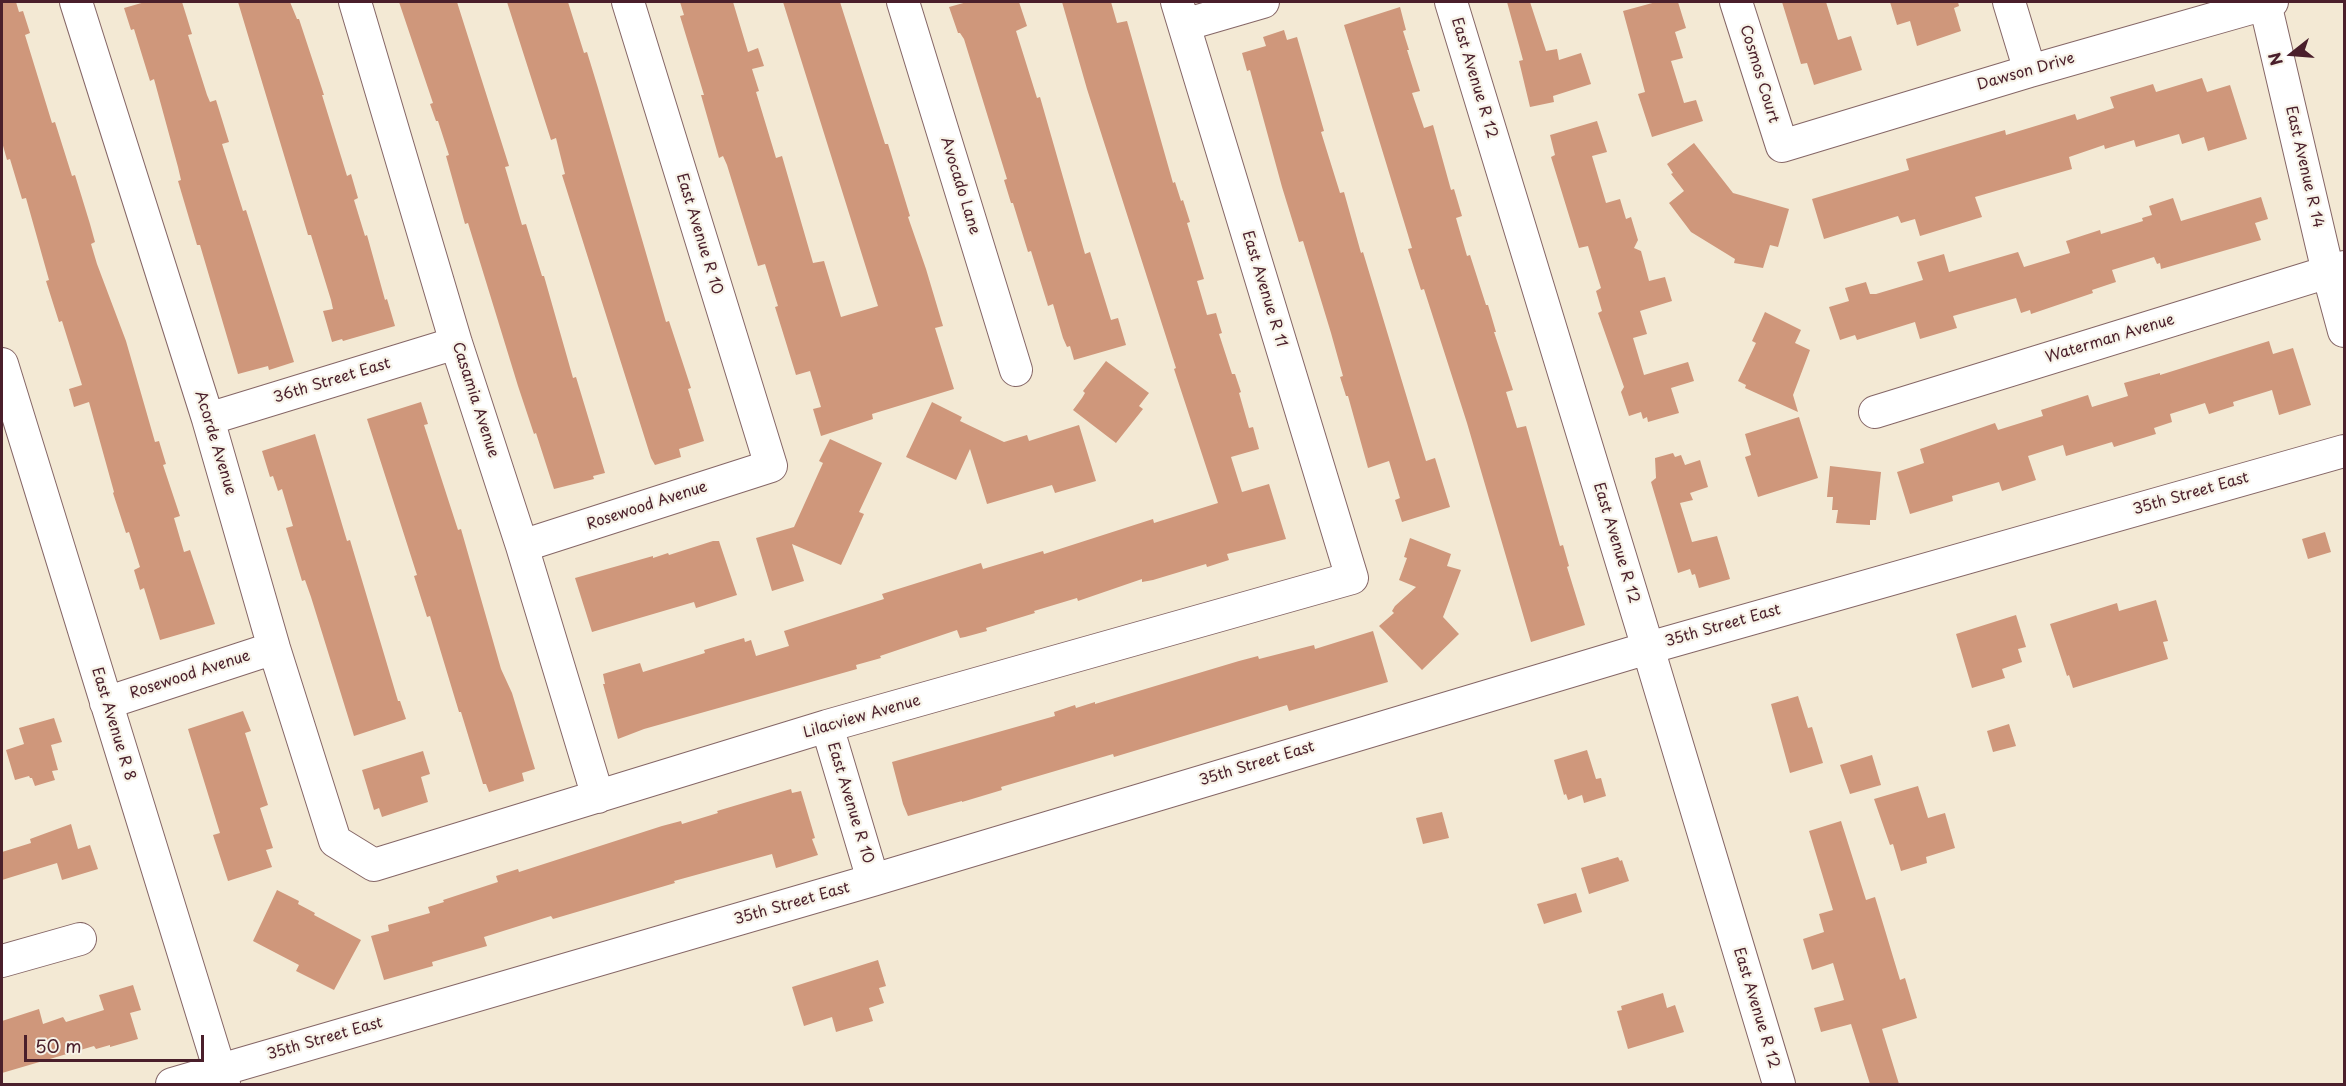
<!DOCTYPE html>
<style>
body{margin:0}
#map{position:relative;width:2346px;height:1086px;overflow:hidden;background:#f3e9d4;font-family:"Playpen Sans",sans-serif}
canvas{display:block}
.frame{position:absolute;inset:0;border:3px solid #4a1f2b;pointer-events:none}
.north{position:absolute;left:2262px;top:24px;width:60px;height:60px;-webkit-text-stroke:4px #f7f3e8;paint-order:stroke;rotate:253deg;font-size:16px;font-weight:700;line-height:24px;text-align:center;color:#4a1f2b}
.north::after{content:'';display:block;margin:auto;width:21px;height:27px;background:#4a1f2b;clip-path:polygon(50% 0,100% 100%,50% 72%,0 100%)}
.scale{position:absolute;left:24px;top:1035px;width:180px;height:27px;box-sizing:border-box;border:3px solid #4a1f2b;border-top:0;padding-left:8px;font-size:18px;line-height:21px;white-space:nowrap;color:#4a1f2b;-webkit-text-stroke:4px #f7f3e8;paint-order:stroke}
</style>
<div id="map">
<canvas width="2346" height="1086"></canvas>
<div class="frame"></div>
<div class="north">N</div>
<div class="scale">50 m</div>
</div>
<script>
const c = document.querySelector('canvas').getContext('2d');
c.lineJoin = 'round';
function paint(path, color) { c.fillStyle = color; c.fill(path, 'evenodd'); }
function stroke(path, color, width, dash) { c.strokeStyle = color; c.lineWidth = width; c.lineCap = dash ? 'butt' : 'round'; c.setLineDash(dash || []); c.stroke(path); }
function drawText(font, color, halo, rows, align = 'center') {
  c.font = font + ' "Playpen Sans",sans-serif'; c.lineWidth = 4.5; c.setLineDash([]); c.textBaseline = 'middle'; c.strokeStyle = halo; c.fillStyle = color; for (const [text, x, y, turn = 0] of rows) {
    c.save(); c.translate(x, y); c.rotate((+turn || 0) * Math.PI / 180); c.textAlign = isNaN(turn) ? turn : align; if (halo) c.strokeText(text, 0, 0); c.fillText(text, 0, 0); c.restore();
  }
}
paint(new Path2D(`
 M2 2H16L19 12 23 11 30 33 25 35 52 123 55 122 72 176 75 175 90 224 95 242 91 244 97 264 126 341 155 442 159 441 166 464 163 465 180 516 174 518 184 552 190 550 215 624 160 640 144 588 140 590 134 570 140 567 129 532 126 533 113 493 114 492 89 402 74 407 69 389 82 385 62 321 59 322 46 281 49 280 26 198 22 199 10 159 7 160 2 142Z
 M145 2H182L192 34 188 35 207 95 210 102 216 100 229 142 222 144 243 211 246 210 294 362 269 370 268 366 238 374 200 245H197L178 181 181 180 178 167 154 79 150 81 134 29 131 30 124 8Z
 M238 2H290L297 19H299L324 95H322L347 176 351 174 358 198 354 200 365 236 367 235 385 300 387 299 395 326 343 341 342 339 332 342 323 311 333 309 331 300 311 235H308Z
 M399 2H457L509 166 505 167 522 225 526 224 542 276H544L573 378 576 377 605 473 593 476 594 479 554 489 536 433 534 434 518 386 468 223 465 224 446 156 449 155 438 121H436L430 104 433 103Z
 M507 2H568L584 53 587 52 598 88 666 322 669 321 691 388 688 389 704 441 679 449 681 457 655 465 651 458 562 175 565 174 556 138 551 140Z
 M680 2H733L748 52 758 48 764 66 752 69 759 91 756 92 776 158 782 156 813 263 824 261 841 317 878 306 783 2H840L885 144H888L910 216 908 217 926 269 943 326 935 328 954 389 872 414 873 419 821 436 813 409 821 407 810 371 796 375 775 307 778 306 765 264 758 266 727 165 723 156 719 158 701 95H704L680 16 684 15Z
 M967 2H1019L1027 26 1016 31 1037 98 1040 97 1085 254 1090 252 1111 320 1118 318 1126 345 1074 360 1070 346 1067 347 1063 338 1053 304 1048 306 1031 251 1028 252 1013 203H1011L1004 180 1007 179 964 39 960 33H958L949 7Z
 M1062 2H1111L1117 23 1127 21 1173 183 1175 182 1181 201 1183 200 1190 222 1187 223 1204 279 1197 281 1207 315 1216 313 1222 333 1219 334 1232 374H1235L1241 392 1239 393 1249 428 1253 427 1259 449 1231 457 1242 492 1269 484 1286 539 1227 554 1229 560 1207 567 1206 564 1153 580 1142 582V579L1078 601 1077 598 1034 611 1035 613 986 628 987 631 965 637 960 638 957 630 880 656 881 658 856 665 857 669 644 729 618 739 603 684H605L603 674 640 663 643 672 705 653 704 650 744 638 745 642 751 640 756 656 789 646 784 631 884 599 882 594 981 563 983 569 1043 551 1044 554 1153 519 1154 523 1218 503 1174 369 1176 368 1087 89Z
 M1507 2H1530L1546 51 1557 49 1559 60 1581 53 1591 84 1553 96 1554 102 1530 107 1519 61 1523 60Z
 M1656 2H1678L1686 28 1675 32 1683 58 1671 61 1684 103 1696 100 1703 121 1652 137 1638 94 1645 92 1623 11Z
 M1782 2H1826L1838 40 1851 36 1862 70 1814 85 1807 63 1801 64Z
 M1890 2H1958L1959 6 1954 8 1961 31 1917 46 1910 21 1897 25Z
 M1400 7 1406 30 1403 31 1409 50H1407L1420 91 1412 93 1424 128 1433 125 1451 190 1454 189 1462 216 1456 218 1467 256 1470 255 1486 305H1488L1496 332H1494L1513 390 1506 392 1517 428 1526 426 1560 546 1563 545 1569 566 1567 567 1585 625 1531 642 1467 423 1424 289 1421 290 1408 249 1412 248 1344 25Z
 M1284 30 1287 40 1297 37 1324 131 1321 132 1340 193 1344 192 1361 253 1363 252 1426 461 1435 458 1450 507 1402 522 1395 500 1400 498 1389 461 1368 468 1348 396H1346L1340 377 1343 376 1331 333 1303 241 1299 242 1282 187 1250 70 1247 71 1242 53 1266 46 1263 37Z
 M2202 78 2207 92 2230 85 2247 139 2208 151 2204 137 2182 144 2179 134 2136 147 2134 140 2105 149 2104 145 2069 157 2072 169 1975 197 1982 217 1920 236 1915 219 1901 223 1898 216 1824 239 1812 199 1909 170 1906 159 2005 130 2006 135 2075 114 2077 120 2114 108 2110 97 2153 84 2156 92Z
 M1597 121 1607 152 1592 156 1606 203 1620 199 1626 219 1631 217 1638 240 1634 248 1641 251 1649 281 1665 277 1672 301 1640 311 1647 334 1633 338 1644 375 1688 362 1694 381 1671 388 1679 413 1648 422 1647 417 1643 419 1641 412 1629 416 1621 392 1624 387 1598 313 1602 311 1596 291 1601 288 1588 246 1579 248 1551 157 1555 155 1550 135Z
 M1694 143 1733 193 1789 209 1778 247 1770 245 1763 268 1734 263 1735 259 1691 232 1669 203 1684 191 1671 174 1673 173 1667 164Z
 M2261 197 2268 219 2255 223 2261 240 2161 269 2160 263 2157 264 2154 257 2112 270 2116 282 2092 290 2093 293 2031 314 2030 310 2021 313 2016 298 1953 316 1957 328 1920 339 1915 322 1857 340 1855 335 1840 340 1829 307 1849 301 1845 288 1866 282 1870 294H1876L1923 280 1917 262 1944 254 1949 272 2018 252 2024 267 2070 253 2066 241 2100 230 2101 234 2143 221 2142 218 2152 215 2149 206 2173 198 2181 221Z
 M1765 312 1801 330 1795 343 1810 350 1793 395 1798 412 1745 388 1746 385 1738 381 1756 343 1752 341Z
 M2269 341 2273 354 2293 348 2311 405 2279 415 2272 390 2233 402 2234 406 2209 414 2205 403 2170 414 2172 422 2154 428 2156 434 2114 447 2112 442 2066 456 2063 445 2028 456 2036 480 2002 491 1999 482 1952 496 1953 501 1910 514 1897 472 1924 463 1920 449 1995 423 1998 430 2043 416 2041 410 2088 395 2092 407 2128 396 2124 383 2160 373V375Z
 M1106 361 1149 393 1139 406 1143 409 1116 443 1073 410 1082 398 1085 393 1083 391Z
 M421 402 428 424 424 425 458 530 461 529 501 669 512 693 535 769 522 773 524 781 489 792 486 784H483L461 712H459L430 616 427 617 414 576 417 575 367 419Z
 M932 402 962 417 960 421 1004 442 1027 435 1029 441 1079 425 1096 481 1055 493 1052 485 987 504 970 449 956 480 906 457Z
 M1799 417 1818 478 1758 497 1745 457 1751 455 1745 434Z
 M315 434 347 541 350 540 398 701H400L406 719 354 736 311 597 305 580 302 581 286 528 293 526 282 489 278 491 273 476 270 477 262 451Z
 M830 439 882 463 859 512 864 514 841 565 792 544 804 581 772 591 756 538 794 527 823 463 819 461Z
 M1673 453 1675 457 1681 455 1685 465 1700 460 1708 487 1690 493 1693 500 1680 503 1692 542 1717 536 1730 579 1699 588 1695 574 1692 575 1690 569 1678 573 1651 482 1656 478 1655 458Z
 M1830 466 1881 472 1876 520H1870V525L1836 523 1838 510H1832L1833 497H1827Z
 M2325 532 2331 552 2308 559 2302 539Z
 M1410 538 1451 554 1447 566 1461 570 1443 617 1459 634 1422 670 1379 626 1394 613 1392 611 1395 606 1416 587 1399 580 1407 558 1404 557Z
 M713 541H719L737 595 696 608 694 602 592 632 575 578 653 556V558L668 553 669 555Z
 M2156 600 2168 641 2163 642 2168 659 2073 688 2069 675 2067 676 2050 624 2117 603 2119 611Z
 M2016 615 2026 647 2018 649 2022 662 2002 669 2005 678 1972 688 1956 634Z
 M1373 631 1388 682 1289 711 1287 705 1114 757 1113 754 1001 787 1002 790 962 802V801L908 816 903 804 892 762 1055 716 1054 712 1075 705 1076 708 1095 702V704L1239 661 1258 656 1259 659 1314 645 1315 649Z
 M1798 696 1808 728 1812 727 1823 763 1790 773 1771 704Z
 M243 711 251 731 245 733 268 805 260 808 273 848 266 850 272 867 228 881 213 835 220 833 188 729Z
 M54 718 62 742 51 745 58 770 52 771 55 780 35 786 32 778H30L29 776 15 780 6 750 24 744 19 728Z
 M2009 724 2016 746 1993 752 1987 731Z
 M1587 750 1596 779 1601 778 1606 796 1584 803 1582 795 1568 800 1566 794 1564 795 1554 760Z
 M423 751 430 774 421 777 428 802 382 817 379 808 374 810 362 770Z
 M1872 755 1881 785 1850 794 1840 765Z
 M1918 786 1928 818 1945 813 1955 848 1926 857 1927 863 1901 871 1893 844 1890 845 1874 799Z
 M791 789 792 793 801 791 815 838 812 839 818 855 776 868 772 854 674 881 675 883 553 919 551 916 484 937 487 946 432 962 433 966 384 980 371 936 389 931 388 925 430 913 428 907 444 902 443 900 498 882 496 876 518 869 519 872 662 826 681 821 682 824 718 813 717 811Z
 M1442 812 1449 838 1423 844 1416 818Z
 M1841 821 1866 900 1875 897 1900 980 1905 978 1917 1018 1882 1029 1899 1084H1870L1851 1024 1821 1032 1814 1008 1844 1000 1833 963 1812 970 1803 939 1824 932 1819 914 1833 910 1809 831Z
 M71 824 78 849 90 845 98 869 62 880 57 863 2 880V852L31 843 30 839Z
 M1618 857 1620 861 1622 860 1629 881 1589 894 1581 868Z
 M277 890 299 901 298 904 315 913 314 915 361 940 334 990 296 971 299 965 253 941Z
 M1576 893 1582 912 1544 924 1537 904Z
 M878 960 886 986 879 988 884 1003 869 1008 873 1021 836 1032 832 1017 804 1026 792 987Z
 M133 985 141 1010 130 1013 138 1039 110 1047V1045L96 1049 94 1046 2 1073V1021L39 1009 43 1024 63 1017 66 1022 104 1010 99 995Z
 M1663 993 1667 1008 1675 1005 1684 1032 1628 1049 1617 1011 1622 1010 1621 1006Z`), '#cf977b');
const minor = new Path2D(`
 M76 2 208 419 274 648 335 841 374 865 827 726 1352 578 1177 2
 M355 2 456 343 522 546 598 797
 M903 2 1016 370
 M1451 2 1648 648 1779 1084
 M1736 2 1782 146 2030 71 2272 2
 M2009 2 2030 71
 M2265 3 2328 272 2344 331
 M1184 25 1263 2
 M2 364 224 1084
 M1875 412 2344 267
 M208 419 456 343
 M522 546 771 466 628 2
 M106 703 274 648
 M827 726 873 880
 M2 961 80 939
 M172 1084 873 880 1648 648 2344 451`);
stroke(minor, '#856666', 34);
stroke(minor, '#fff', 32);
drawText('15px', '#4a1f2b', '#f7f3e8', [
 ["Dawson Drive",2026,72,-16],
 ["Cosmos Court",1759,74,73],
 ["East Avenue R 12",1474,78,73],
 ["East Avenue R 14",2304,167,77],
 ["Avocado Lane",960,186,73],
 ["East Avenue R 10",699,234,73],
 ["East Avenue R 11",1264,289,73],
 ["Waterman Avenue",2110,339,-17],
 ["36th Street East",332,381,-17],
 ["Casamia Avenue",475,400,72],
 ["Acorde Avenue",215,443,73],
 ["35th Street East",2191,494,-16],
 ["Rosewood Avenue",647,506,-18],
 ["East Avenue R 12",1616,543,73],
 ["35th Street East",1723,626,-16],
 ["Rosewood Avenue",190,675,-18],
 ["Lilacview Avenue",862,717,-16],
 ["East Avenue R 8",113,724,73],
 ["35th Street East",1257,764,-17],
 ["East Avenue R 10",850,803,73],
 ["35th Street East",792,904,-16],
 ["East Avenue R 12",1756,1008,73],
 ["35th Street East",325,1039,-16]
]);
</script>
